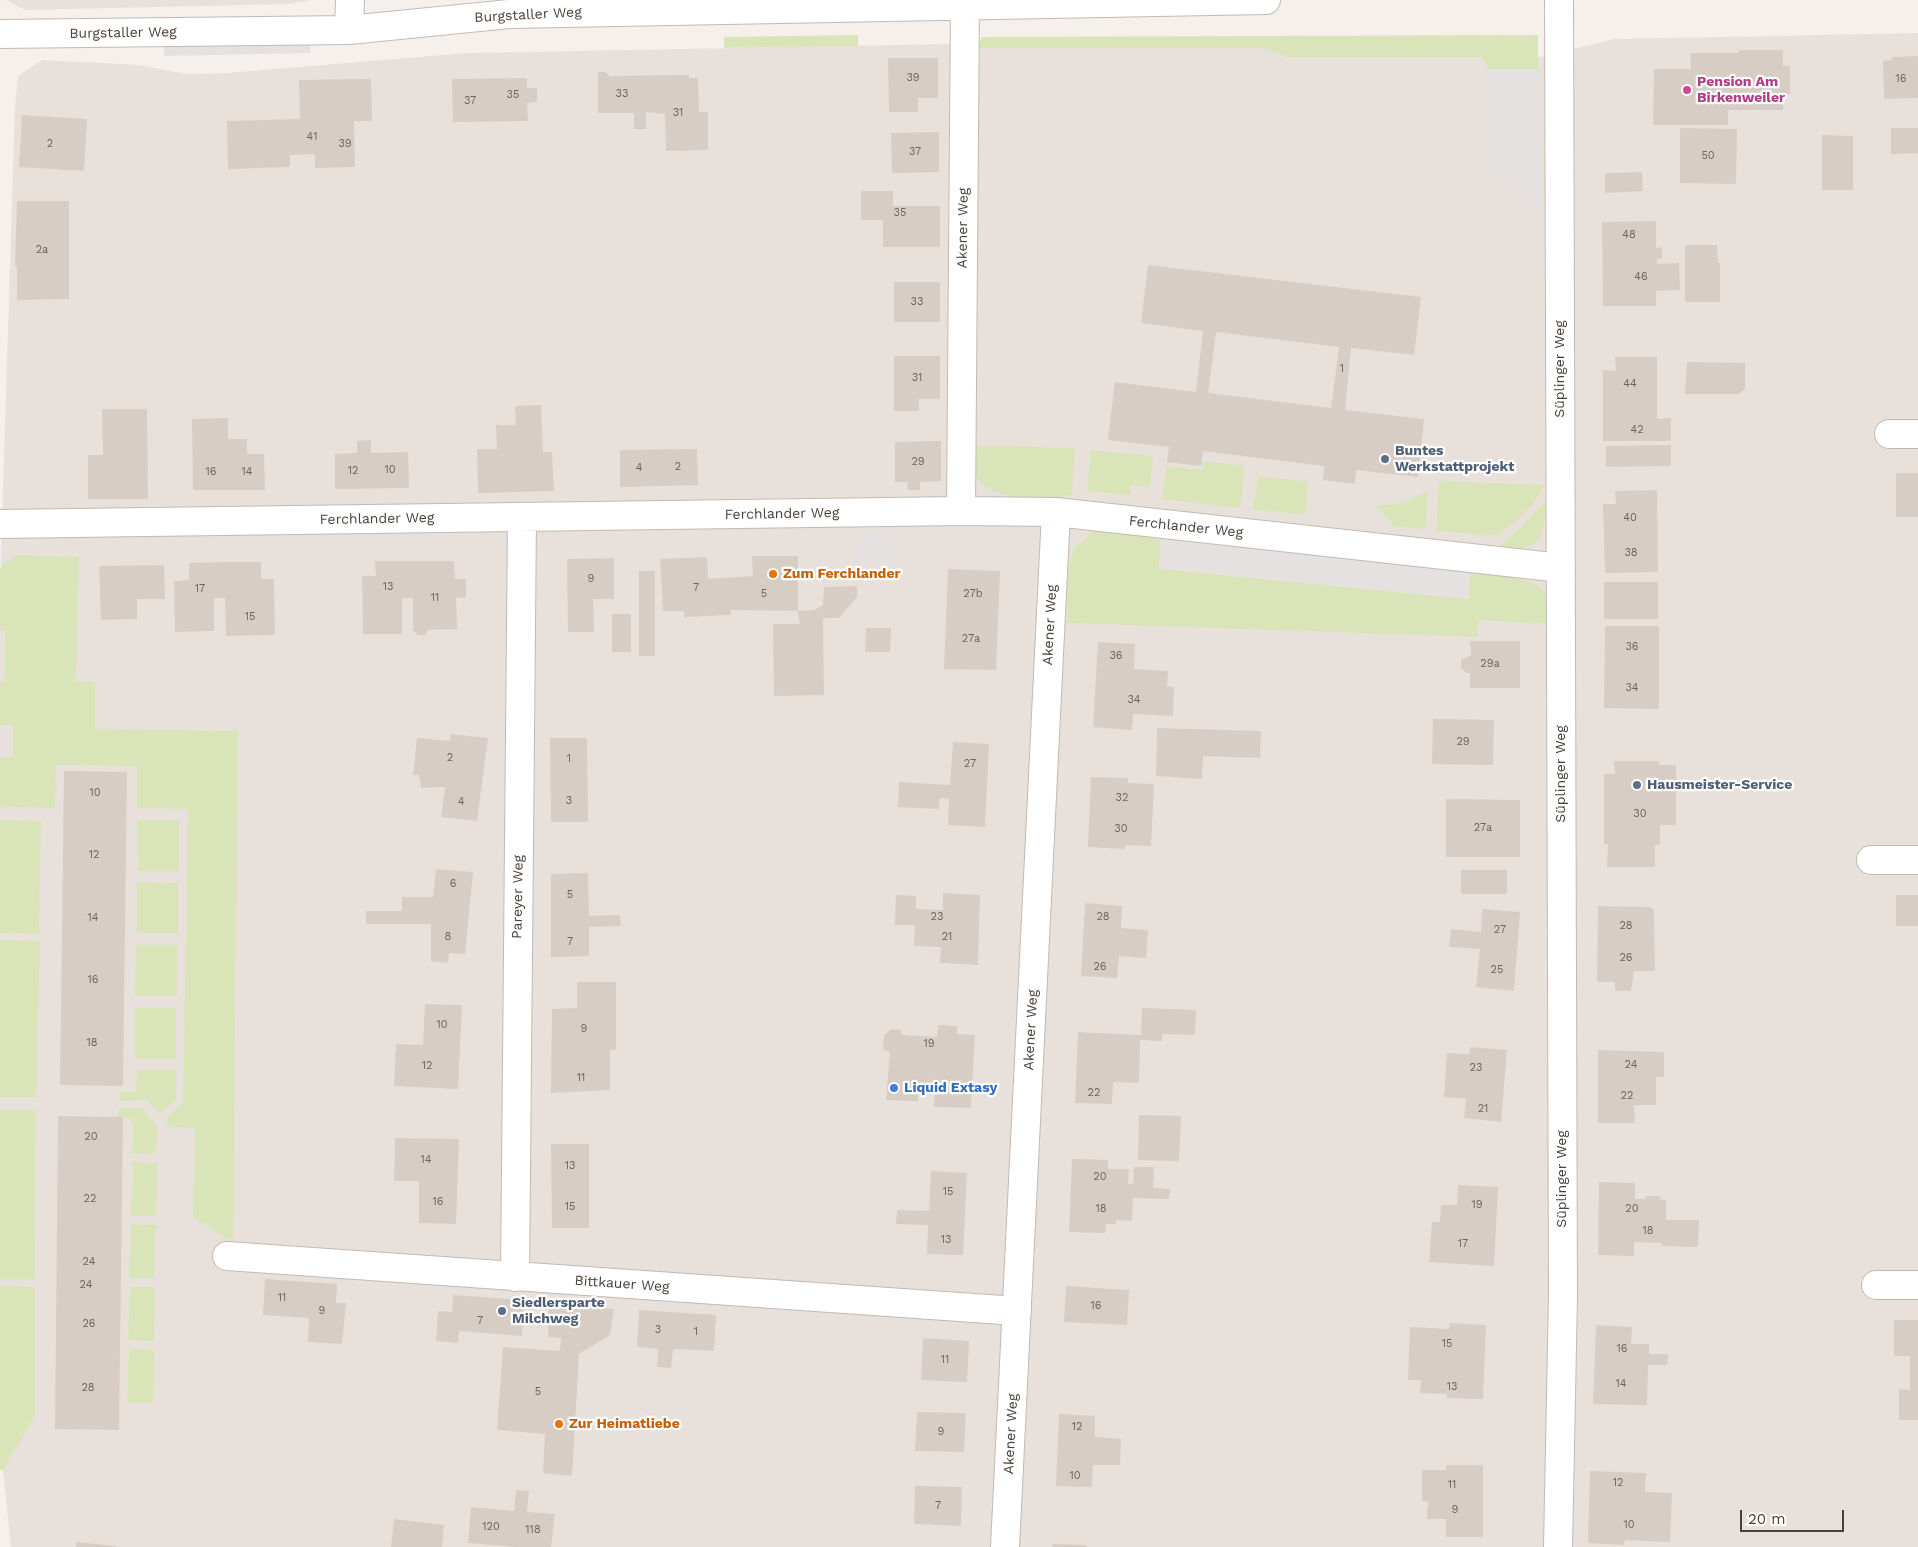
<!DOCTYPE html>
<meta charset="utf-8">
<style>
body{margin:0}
#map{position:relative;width:1918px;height:1547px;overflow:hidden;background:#f5f0ec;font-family:"Work Sans",sans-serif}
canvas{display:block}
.scale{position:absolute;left:1740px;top:1510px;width:104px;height:22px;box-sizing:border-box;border:2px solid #49403a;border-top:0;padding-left:6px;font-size:15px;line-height:18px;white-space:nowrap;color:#49403a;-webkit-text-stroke:4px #fff;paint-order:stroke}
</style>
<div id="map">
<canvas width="1918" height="1547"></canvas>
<div class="scale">20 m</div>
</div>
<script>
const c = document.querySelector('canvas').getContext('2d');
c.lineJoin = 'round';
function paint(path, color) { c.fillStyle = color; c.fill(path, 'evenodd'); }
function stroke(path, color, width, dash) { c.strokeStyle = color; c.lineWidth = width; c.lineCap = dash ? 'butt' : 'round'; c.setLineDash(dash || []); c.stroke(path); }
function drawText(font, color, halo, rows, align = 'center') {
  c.font = font + ' "Work Sans",sans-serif'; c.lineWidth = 4.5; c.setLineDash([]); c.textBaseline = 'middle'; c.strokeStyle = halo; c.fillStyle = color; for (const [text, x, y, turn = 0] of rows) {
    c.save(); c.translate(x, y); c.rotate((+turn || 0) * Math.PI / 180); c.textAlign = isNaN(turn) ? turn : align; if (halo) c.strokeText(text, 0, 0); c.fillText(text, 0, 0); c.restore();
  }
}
paint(new Path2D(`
 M6 0H312L289 4 25 10Z
 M1918 33V1547H11L0 1443V588L15 105 18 76 42 60 139 65 186 74 227 73 467 53 945 44H1263L1536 58 1614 39Z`), '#e8e1db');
paint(new Path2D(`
 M858 35V46L724 48V37Z
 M1538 35V69H1488L1481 57H1287L1264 48H977L982 37Z
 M968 445 1075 448 1072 494C1059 500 1049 498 1034 498 994 495 972 491 968 445Z
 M1091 450 1153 456 1150 487 1131 485 1130 495 1087 491Z
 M1204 461 1245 466 1240 508 1162 499 1166 466 1203 470Z
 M1258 476 1309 482 1305 515 1253 509Z
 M1439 481 1544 485C1535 507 1515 522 1497 536L1436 531Z
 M1428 491 1425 529 1395 527 1376 506 1403 503Z
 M1547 501C1544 544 1539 550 1495 550L1522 527 1540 506Z
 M1095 531 1160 535 1159 569 1468 599 1471 570C1492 572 1541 576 1549 600 1551 607 1549 617 1549 624L1478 620V637L1067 623 1068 569 1074 548Z
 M18 555 79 557 76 682H95V729L238 731 233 1243 193 1217 195 1128 169 1127 165 1120 183 1102 188 809 137 808V766L56 765 55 808 0 807V757H13V725H0V682H4L5 630H0V569L4 564Z
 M0 820 41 821 39 934 0 933Z
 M137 820H179V871H138Z
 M137 882 178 883V933H137Z
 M0 940 40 941 36 1097H0Z
 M136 945H177V996H135Z
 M135 1008H176V1059H135Z
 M137 1070H176V1100L159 1114 147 1100 120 1101V1092H136Z
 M119 1108H141L157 1126 156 1154 132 1153 133 1123 128 1117H118Z
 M0 1110H36L35 1279H0Z
 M133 1162 157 1163 156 1216H131Z
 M131 1224 156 1225 154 1278H129Z
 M0 1286 35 1287V1416L3 1470H0Z
 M130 1287H155L154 1341 128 1340Z
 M129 1349 154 1350 153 1403H127Z`), '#d9e5b9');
paint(new Path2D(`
 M311 44 310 53 164 56V46Z
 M1488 69H1538L1541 212 1491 168Z
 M857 531 895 533 894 567 855 565Z
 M1164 539 1470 569 1467 598 1161 568Z`), '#e4e1e0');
paint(new Path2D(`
 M1739 50H1783V66H1790V94H1783V110H1728V125H1653L1654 69H1691L1690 53H1739Z
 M1918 56V98L1884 99 1883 61 1892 60V57Z
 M888 58H938V98H918V112H889Z
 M598 72H606L609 76 689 75V78H698L699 112H708V150L666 151 665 114 646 112V129H634V113H598Z
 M527 78V88H537V102L527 103 528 121 453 122 452 79Z
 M371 79 372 121H354L355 167 315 168V154L290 155V167L228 169 227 121 300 119 299 80Z
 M22 115 87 119 84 171 19 167Z
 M1680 128 1737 129 1736 184 1680 183Z
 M1891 128H1918V153L1891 154Z
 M939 132V172L892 173 891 133Z
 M1822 135 1853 136V190H1822Z
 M1642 172 1643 191 1605 193V173Z
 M861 191H893V206H940V247H883V220H861Z
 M17 201H69V299L17 300V266H15Z
 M1656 221V248L1662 247V259H1657V264L1679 263 1680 290 1656 291V306H1603L1602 222Z
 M1685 245H1717L1718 263H1720V302H1685Z
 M1148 265 1421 297 1414 355 1351 348 1345 410 1424 419 1418 477 1356 470 1355 484 1323 480 1324 466 1203 451 1201 466 1167 462 1169 447 1108 440 1115 382 1196 392 1203 331 1141 323ZM1216 332 1339 347 1331 408 1208 393Z
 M894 282H940V322H894Z
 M894 356H940V399H919V411H894Z
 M1615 357H1657V419L1671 418V441H1603V370L1616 371Z
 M1687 362 1745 363V389L1739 394H1685Z
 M541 405 543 452H552L554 491 478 493 477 449H497L496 425H516L515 406Z
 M102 409H147L148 499H88V455H103Z
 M228 418V439H247V454H264L265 490H193L192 419Z
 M371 440V453L408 452 409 488 335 489V454L357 453V441Z
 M941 441V481L920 482V490H907L908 482H895V442Z
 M1671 445V466L1606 467V446Z
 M697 449 698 485 620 487V450Z
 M1896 473H1918V517H1896Z
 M1657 490 1658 572 1605 573 1603 504H1616L1615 491Z
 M752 556H798V611L814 610 823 605 824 587 857 586V597L839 618H823L824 695 774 696 773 624H800L798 611 731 610V615L684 617V611H663L660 559 707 557 708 579 753 576Z
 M614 558V599H593L594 632H568L567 559Z
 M375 561H454L455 579H466V597L456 598 457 629 428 630 425 635H418L413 630V598H402V634H363L362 576H376Z
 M225 562H261V579H274L275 635 226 636 225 598H214V631L175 632 174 581 189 580V563Z
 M164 565 165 599H137V619L101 620 99 566Z
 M948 569 1000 571 996 670 944 669Z
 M639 571H655V656H639Z
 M1604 582H1658V619H1604Z
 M612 614H631V652H612Z
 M1605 626H1659V709L1604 708Z
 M866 628H891L890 652H865Z
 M1470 641H1520V688H1470V673H1466L1461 668V660L1471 655Z
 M1098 642 1135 644 1134 669 1168 671 1167 686 1174 687 1173 716 1133 714 1132 730 1093 727Z
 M1433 719 1494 720 1493 765 1432 764Z
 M1157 728 1261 731 1260 758 1203 756 1202 779 1156 776Z
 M451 734 488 738 477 821 441 817 445 787 421 788 419 775H413L417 738 450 741Z
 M550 738H587L588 822H551Z
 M953 742 989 744 985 827 948 825 949 799 940 798 939 809 898 807 899 782 950 785Z
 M1614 761H1659V765H1676V825H1660V845H1655V867H1607L1608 844H1604V774H1615Z
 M64 771 127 772 123 1086 60 1085Z
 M1091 777 1128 778V783L1154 784 1151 846 1125 845V849L1088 847Z
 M1446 799 1520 800V857H1446Z
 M436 869 473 872 465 954 449 953 448 963 431 961V924H366V911H402V897H433Z
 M1461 870H1507V894H1461Z
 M588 873 589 916 620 915 621 926 589 927V956L551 957V874Z
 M943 893 980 895 978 965 940 963 941 947 914 946 915 925H895L896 895 916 896V909L943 910Z
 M1896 895H1918V926H1896Z
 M1085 903 1122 906 1121 928 1148 930 1146 958 1119 956 1117 978 1081 976Z
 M1598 906 1650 907 1654 910 1655 971H1634L1631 991H1615V982H1597Z
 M1482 909 1520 912 1514 991 1476 987 1480 949 1449 947 1451 929 1481 932Z
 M577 982H616V1050H610V1090L551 1093 552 1009 577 1008Z
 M425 1004 462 1005 458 1089 394 1086 396 1044 423 1045Z
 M1142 1008 1196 1010 1195 1035 1162 1034V1041L1140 1040 1139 1083 1113 1082 1112 1104 1075 1103 1078 1032 1141 1035Z
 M938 1025 957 1026V1034L975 1035 971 1108 934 1107 935 1086H918V1101L886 1100 890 1052 883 1050 884 1035 891 1029 901 1030 902 1035 937 1037Z
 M1470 1047 1507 1050 1501 1122 1464 1118 1466 1099 1444 1097 1447 1053 1469 1054Z
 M1598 1050 1664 1052V1077H1656V1105H1634L1635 1123H1598Z
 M1139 1115 1181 1116 1179 1161 1138 1160Z
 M58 1116 123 1117 119 1430 55 1429Z
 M395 1138 459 1139 456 1224 419 1223V1181H394Z
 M551 1144H589V1228H552Z
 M1072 1159 1108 1160V1169H1129L1128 1184H1133L1134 1167H1154L1153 1188 1170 1189 1169 1199 1133 1198 1132 1221 1116 1220V1224H1106L1105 1233 1069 1232Z
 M931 1171 967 1173 963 1255 927 1254 928 1225 896 1224 897 1210 929 1211Z
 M1599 1182 1635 1183V1199H1645L1646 1196H1660V1199L1666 1200V1220H1699L1698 1247 1661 1246V1243L1634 1242V1256L1598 1255Z
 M1458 1185 1498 1187 1494 1266 1429 1262 1432 1222H1440L1441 1205H1457Z
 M265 1279 337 1284 336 1303H346L342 1344 308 1342 309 1318 263 1315Z
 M1066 1286 1129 1290 1127 1325 1064 1322Z
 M453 1295 524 1300 522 1336 459 1331 458 1343 436 1341 438 1311 452 1312Z
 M549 1303 614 1309 610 1335 579 1354 572 1476 543 1473 545 1434 497 1430 503 1347 560 1351 561 1338 548 1337Z
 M639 1310 716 1315 714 1351 676 1349 673 1350 671 1368 657 1367 658 1349 637 1347Z
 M1894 1320H1918V1420H1899V1389L1910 1390V1356H1894Z
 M1450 1323 1486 1325 1483 1399 1447 1398V1394L1420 1393 1421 1380H1408L1410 1327 1449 1329Z
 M1596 1325 1632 1327 1631 1344H1649V1354H1668L1667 1365H1648L1647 1405 1593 1404Z
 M923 1338 969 1341 967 1382 921 1380Z
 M917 1412 966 1413 964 1452 915 1451Z
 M1059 1414 1095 1416V1437L1121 1439 1120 1465H1093L1092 1487 1056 1486Z
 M1446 1465H1483V1537H1446V1519H1427L1428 1501H1422V1470H1446Z
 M1590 1471 1646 1473 1645 1492 1672 1493 1670 1542 1625 1540 1624 1545 1588 1543Z
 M915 1486 962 1487 961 1526 914 1524Z
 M516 1490 529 1491 527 1512 555 1514 551 1547H515L468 1543 471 1507 514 1511Z
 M394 1519 444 1525 442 1547H391Z
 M76 1542 116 1546V1547H76Z
 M1053 1544 1086 1545V1547H1052Z`), '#d8cdc5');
const minor = new Path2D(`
 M349 30 350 0
 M0 34 349 30 509 14 1266 0
 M1889 434H1918
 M961 511 965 4
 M0 524 961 511 1056 512 1561 568
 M1871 860H1918
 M227 1256 1017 1311
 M515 1277 522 517
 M1876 1285H1918
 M1005 1547 1056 512
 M1558 1547 1563 1295 1559 0`);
stroke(minor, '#c3b9b2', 30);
stroke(minor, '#fff', 28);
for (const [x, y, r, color] of [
 [1687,90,5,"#d1479c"],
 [1385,459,5,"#5c6f8a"],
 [773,574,5,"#e8710a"],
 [1637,785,5,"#5c6f8a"],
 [894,1088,5,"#3f7fe0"],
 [502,1311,5,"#5c6f8a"],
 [559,1424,5,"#e8710a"]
]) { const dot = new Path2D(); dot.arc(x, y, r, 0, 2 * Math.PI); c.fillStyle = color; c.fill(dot); stroke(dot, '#fff', 2); }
drawText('11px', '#6d635d', null, [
 ["39",913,78],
 ["16",1901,79],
 ["33",622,94],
 ["35",513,95],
 ["37",470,101],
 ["31",678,113],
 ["41",312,137],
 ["2",50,144],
 ["39",345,144],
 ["37",915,152],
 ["50",1708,156],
 ["35",900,213],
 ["48",1629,235],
 ["2a",42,250],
 ["46",1641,277],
 ["33",917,302],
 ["1",1342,369],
 ["31",917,378],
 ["44",1630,384],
 ["42",1637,430],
 ["29",918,462],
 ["2",678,467],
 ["4",639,468],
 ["10",390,470],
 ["12",353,471],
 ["16",211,472],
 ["14",247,472],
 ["40",1630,518],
 ["38",1631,553],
 ["9",591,579],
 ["13",388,587],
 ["7",696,588],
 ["17",200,589],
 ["5",764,594],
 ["27b",973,594],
 ["11",435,598],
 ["15",250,617],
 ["27a",971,639],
 ["36",1632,647],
 ["36",1116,656],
 ["29a",1490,664],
 ["34",1632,688],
 ["34",1134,700],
 ["29",1463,742],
 ["2",450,758],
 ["1",569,759],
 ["27",970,764],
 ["10",95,793],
 ["32",1122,798],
 ["3",569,801],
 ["4",461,802],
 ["30",1640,814],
 ["27a",1483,828],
 ["30",1121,829],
 ["12",94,855],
 ["6",453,884],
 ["5",570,895],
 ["23",937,917],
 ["28",1103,917],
 ["14",93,918],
 ["28",1626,926],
 ["27",1500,930],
 ["8",448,937],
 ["21",947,937],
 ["7",570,942],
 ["26",1626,958],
 ["26",1100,967],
 ["25",1497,970],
 ["16",93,980],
 ["10",442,1025],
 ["9",584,1029],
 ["18",92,1043],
 ["19",929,1044],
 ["24",1631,1065],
 ["12",427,1066],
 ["23",1476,1068],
 ["11",581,1078],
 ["22",1094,1093],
 ["22",1627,1096],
 ["21",1483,1109],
 ["20",91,1137],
 ["14",426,1160],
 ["13",570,1166],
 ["20",1100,1177],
 ["15",948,1192],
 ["22",90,1199],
 ["16",438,1202],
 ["19",1477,1205],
 ["15",570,1207],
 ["18",1101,1209],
 ["20",1632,1209],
 ["18",1648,1231],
 ["13",946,1240],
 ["17",1463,1244],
 ["24",89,1262],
 ["24",86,1285],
 ["11",282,1298],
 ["16",1096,1306],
 ["9",322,1311],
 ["7",480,1321],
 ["26",89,1324],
 ["3",658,1330],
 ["1",696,1332],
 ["15",1447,1344],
 ["16",1622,1349],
 ["11",945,1360],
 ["14",1621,1384],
 ["13",1452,1387],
 ["28",88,1388],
 ["5",538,1392],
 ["12",1077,1427],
 ["9",941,1432],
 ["10",1075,1476],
 ["12",1618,1483],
 ["11",1452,1485],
 ["7",938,1506],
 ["9",1455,1510],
 ["10",1629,1525],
 ["120",491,1527],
 ["118",533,1530]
]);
drawText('14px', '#49403a', '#fff', [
 ["Burgstaller Weg",528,15,-3],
 ["Burgstaller Weg",123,33,-1],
 ["Akener Weg",963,228,-89],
 ["Süplinger Weg",1560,369,-90],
 ["Ferchlander Weg",782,514,-1],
 ["Ferchlander Weg",377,519,-1],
 ["Ferchlander Weg",1186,527,6],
 ["Akener Weg",1050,625,-87],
 ["Süplinger Weg",1561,774,-90],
 ["Pareyer Weg",518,897,-89],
 ["Akener Weg",1031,1030,-87],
 ["Süplinger Weg",1562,1179,-90],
 ["Bittkauer Weg",622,1284,4],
 ["Akener Weg",1011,1434,-87]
]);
drawText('bold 14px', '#b23c85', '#fff', [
 ["Pension Am",1697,82],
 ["Birkenweiler",1697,98]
], 'left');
drawText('bold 14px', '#4e5e75', '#fff', [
 ["Buntes",1395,451],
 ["Werkstattprojekt",1395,467],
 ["Hausmeister-Service",1647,785],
 ["Siedlersparte",512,1303],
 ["Milchweg",512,1319]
], 'left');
drawText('bold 14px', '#c56008', '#fff', [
 ["Zum Ferchlander",783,574],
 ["Zur Heimatliebe",569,1424]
], 'left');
drawText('bold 14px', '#366cbe', '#fff', [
 ["Liquid Extasy",904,1088]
], 'left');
</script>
